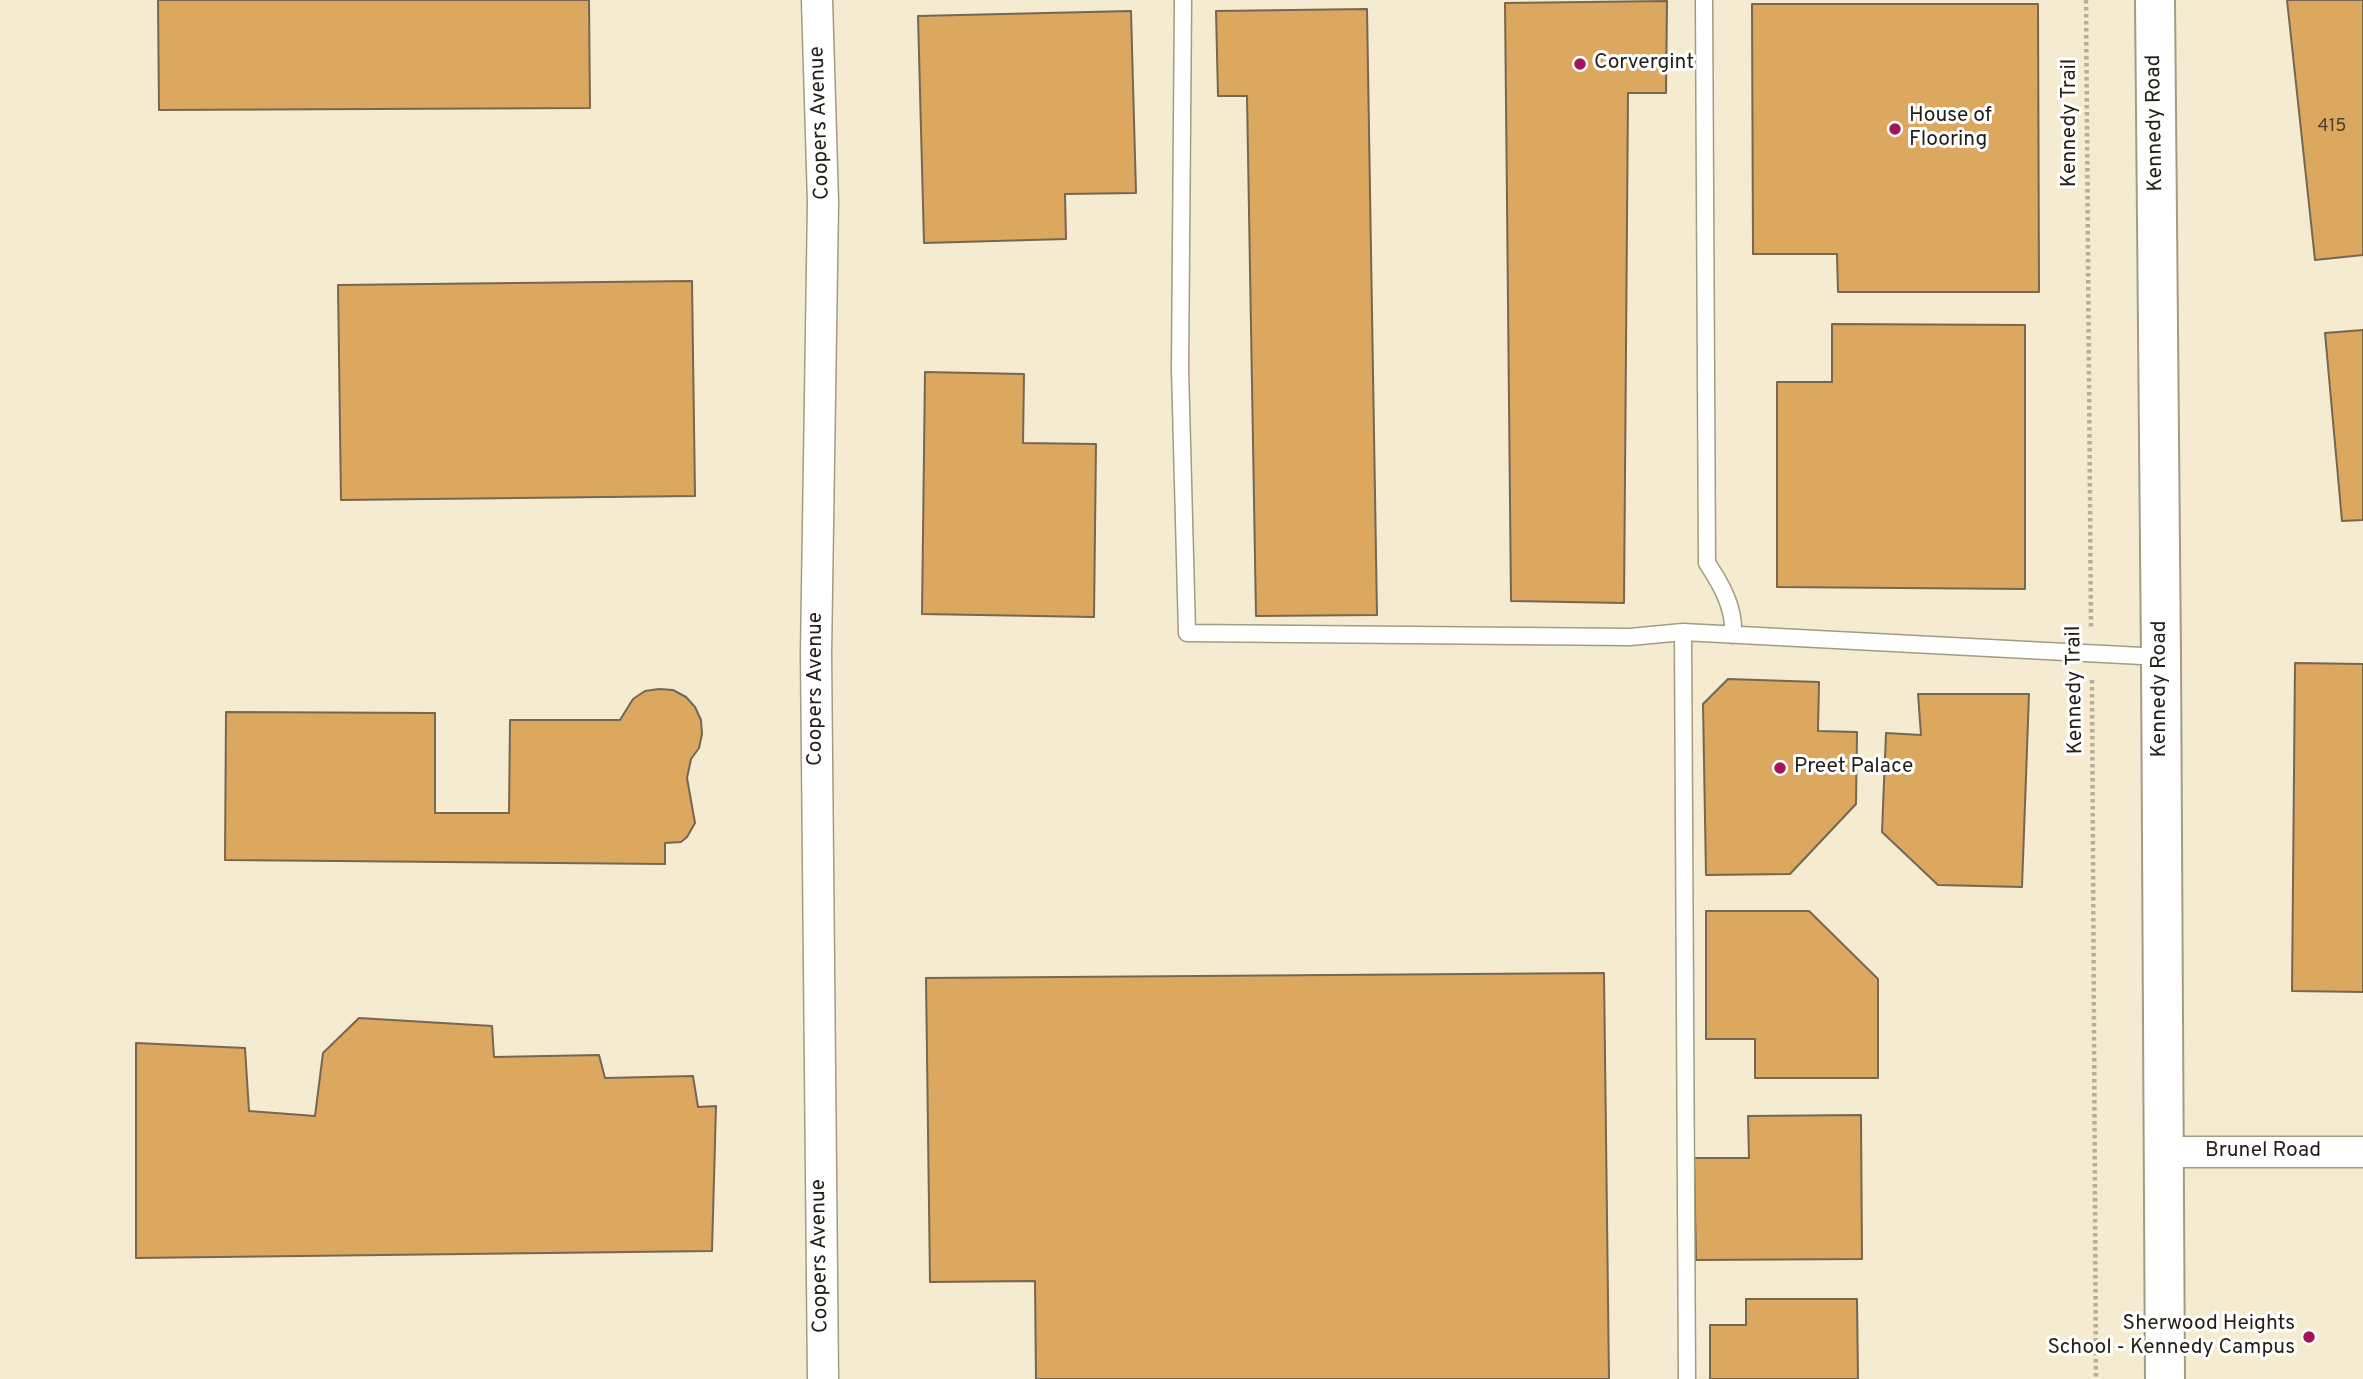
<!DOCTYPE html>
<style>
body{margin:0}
canvas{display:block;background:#f4ebd0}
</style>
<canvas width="2363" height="1379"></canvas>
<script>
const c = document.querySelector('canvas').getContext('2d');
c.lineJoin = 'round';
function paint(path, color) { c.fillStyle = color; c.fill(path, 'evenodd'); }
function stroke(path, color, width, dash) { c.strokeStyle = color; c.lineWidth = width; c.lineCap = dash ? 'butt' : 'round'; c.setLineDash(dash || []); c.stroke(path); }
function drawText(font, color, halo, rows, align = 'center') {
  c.font = font + ' Overpass,sans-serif'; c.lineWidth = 6; c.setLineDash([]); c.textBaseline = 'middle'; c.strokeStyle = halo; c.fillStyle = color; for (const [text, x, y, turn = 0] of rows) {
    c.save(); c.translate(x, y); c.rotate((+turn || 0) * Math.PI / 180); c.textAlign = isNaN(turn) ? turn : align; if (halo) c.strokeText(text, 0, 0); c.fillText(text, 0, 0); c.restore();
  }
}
const building = new Path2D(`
 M158 0H589L590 108 159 110Z
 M2287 0H2363V255L2315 260Z
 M1667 1 1666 93H1628L1624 603 1511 601 1505 3Z
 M1752 4H2038L2039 292H1838L1837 254H1753Z
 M1367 9 1377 615 1256 616 1247 96H1218L1216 11Z
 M1131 11 1136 193 1065 194 1066 239 924 243 918 16Z
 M692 281 695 496 341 500 338 285Z
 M1832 324 2025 325V589L1777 587V382H1832Z
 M2363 330V520L2342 521 2325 333Z
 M925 372 1024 374 1023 443 1096 444 1094 617 922 614Z
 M2295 663 2363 664V992L2292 991Z
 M1728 679 1819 682 1818 731 1857 732 1856 804 1790 874 1706 875 1703 704Z
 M659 689 673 690 686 697 695 707 701 720 702 734 699 748 691 759 687 778 695 823 687 837 681 842 665 843V864L225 860 226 712 435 713V813H509L510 720H620L633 699 645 691Z
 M1918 694H2029L2022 887 1938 885 1882 832 1886 733 1921 735Z
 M1706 911H1809L1878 979V1078H1755V1039H1706Z
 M1604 973 1609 1379H1036L1035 1281 930 1282 926 978Z
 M359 1018 492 1026 494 1057 599 1055 605 1078 693 1076 698 1107 716 1106 712 1251 136 1258V1043L245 1048 249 1111 315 1116 323 1053Z
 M1861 1115 1862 1259 1696 1260 1694 1158H1749L1748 1116Z
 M1746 1299H1857L1858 1379H1710V1325H1746Z`);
paint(building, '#dca75f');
stroke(building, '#766652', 2);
const service = new Path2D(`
 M1183 0 1180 369 1187 633 1630 637 1683 632 2161 657
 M1704 0 1707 563C1721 584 1735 608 1733 635
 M1683 632 1687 1379`);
const minor = new Path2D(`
 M817 0 823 202 816 654 823 1379
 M2163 1152H2363`);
const secondary = new Path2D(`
 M2155 0 2161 657 2165 1379`);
stroke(service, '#a39b82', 19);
stroke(minor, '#a39b82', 33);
stroke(secondary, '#a39b82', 42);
stroke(new Path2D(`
 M2086 0 2091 629
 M2092 680 2096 1379`), '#b5ae98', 4.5, [3.5, 3.5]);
stroke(service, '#fff', 16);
stroke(minor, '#fff', 30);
stroke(secondary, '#fff', 38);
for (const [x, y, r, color] of [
 [1580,64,7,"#a21359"],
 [1895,129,7,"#a21359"],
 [1780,768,7,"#a21359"],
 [2309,1337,7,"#a21359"]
]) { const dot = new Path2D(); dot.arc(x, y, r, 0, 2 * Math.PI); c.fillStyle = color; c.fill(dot); stroke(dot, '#fff', 2.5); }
drawText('18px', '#514128', null, [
 ["415",2332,127]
]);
drawText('21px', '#231f16', '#fff', [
 ["Corvergint",1594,64],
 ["House of",1909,117],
 ["Flooring",1909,141],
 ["Preet Palace",1794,768],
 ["Sherwood Heights",2295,1325,"right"],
 ["School - Kennedy Campus",2295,1349,"right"]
], 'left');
drawText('21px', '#231f16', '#fff', [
 ["Coopers Avenue",821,123,-92],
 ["Kennedy Trail",2071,123,-90],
 ["Kennedy Road",2156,123,-91],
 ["Coopers Avenue",817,689,-90],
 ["Kennedy Road",2161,689,-90],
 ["Kennedy Trail",2076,690,-91],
 ["Brunel Road",2263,1152],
 ["Coopers Avenue",821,1256,-91]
]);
</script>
